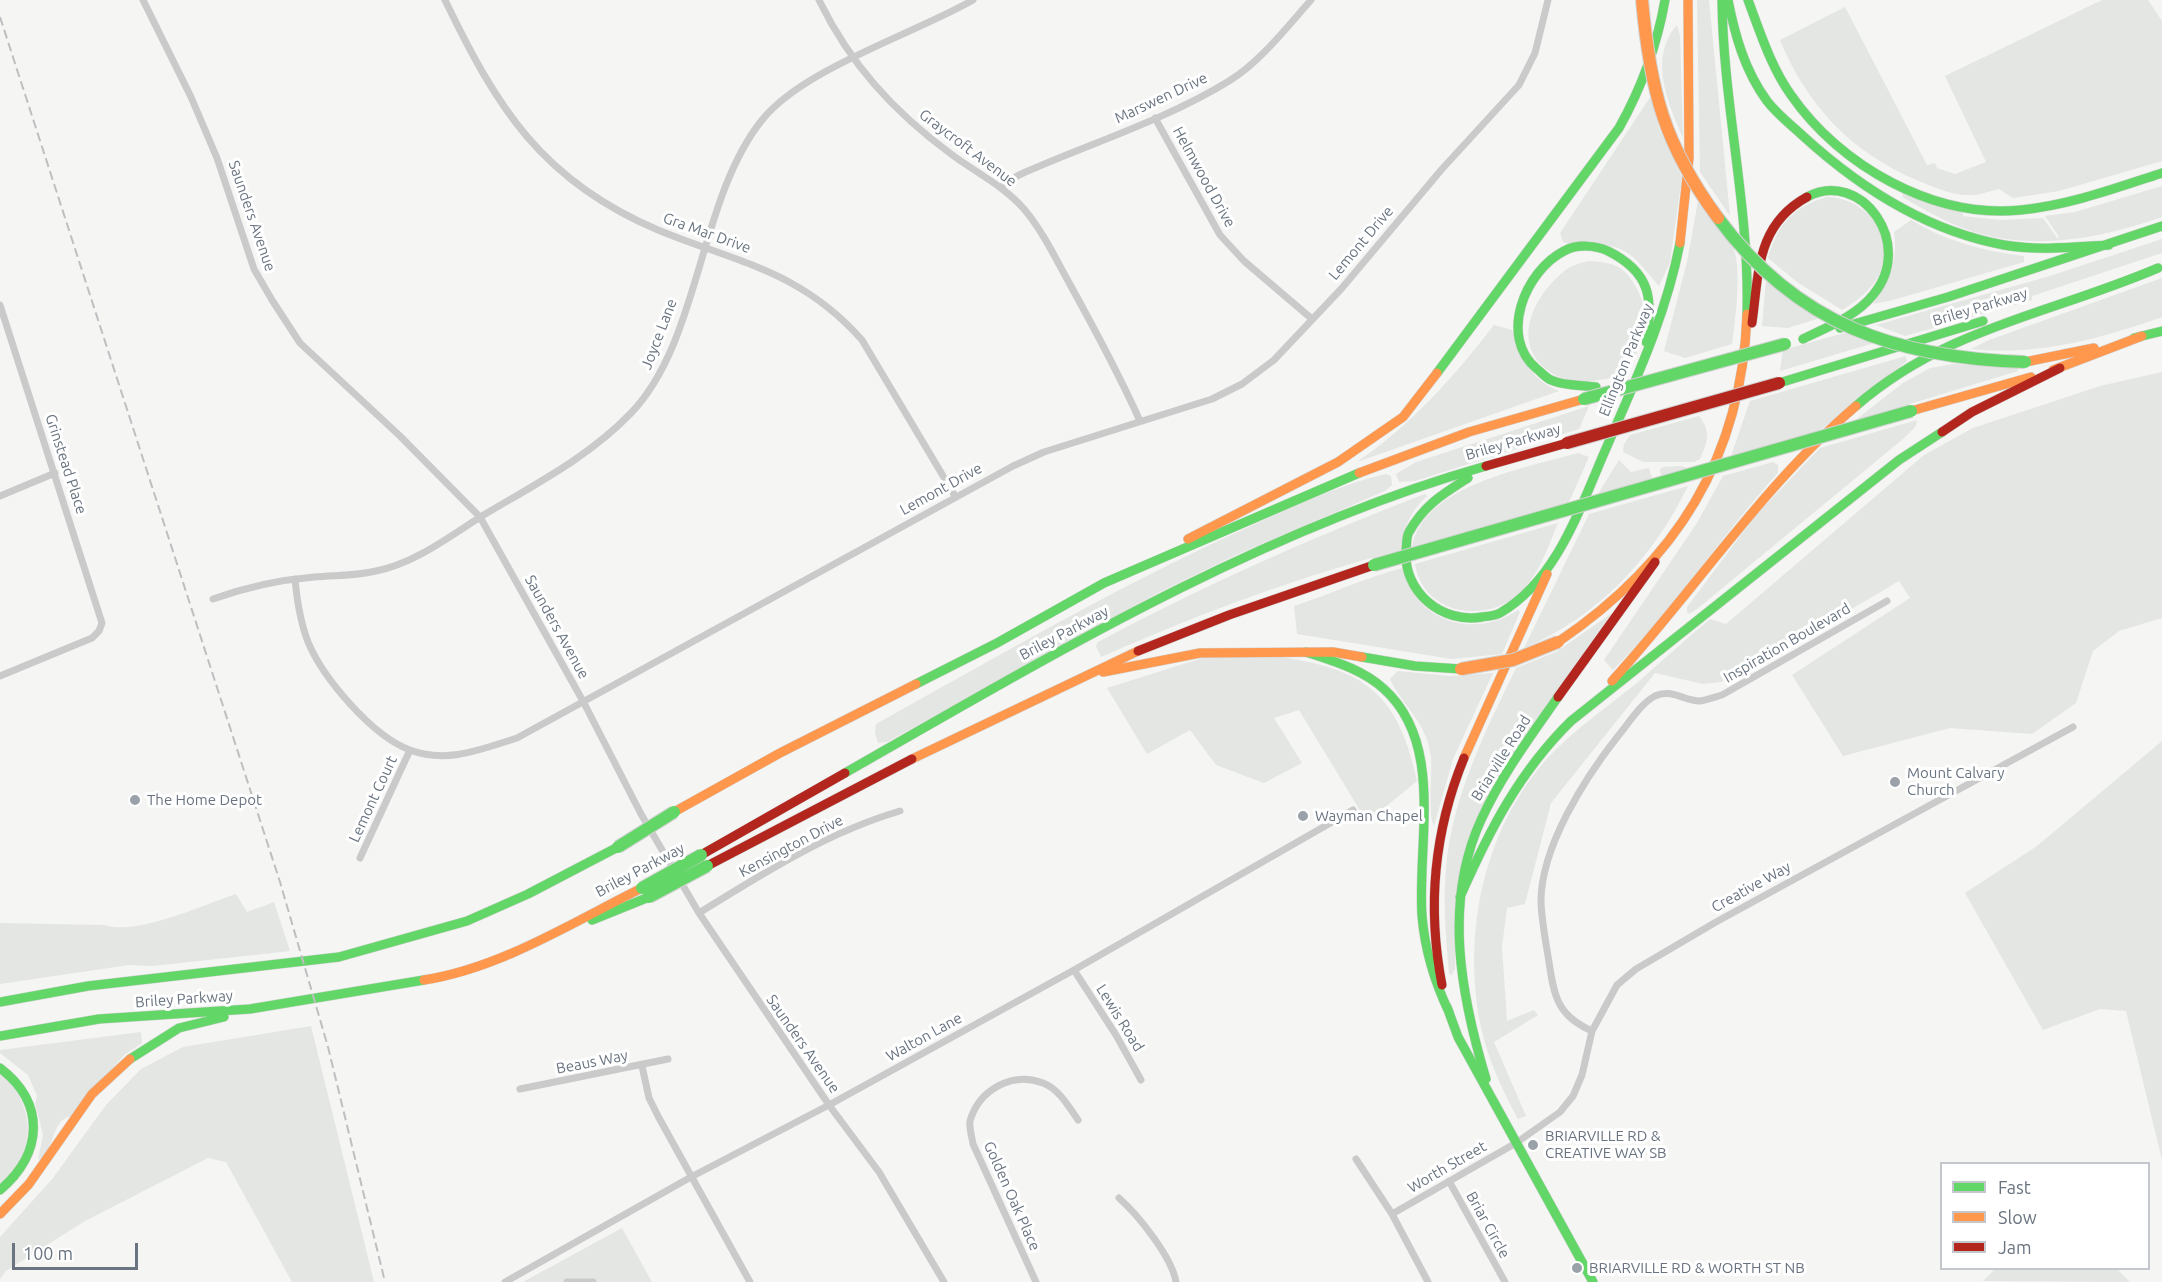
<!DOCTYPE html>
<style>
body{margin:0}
#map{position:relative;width:2162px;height:1282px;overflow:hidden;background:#f5f5f4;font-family:Ubuntu,sans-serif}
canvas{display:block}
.legend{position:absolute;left:1940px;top:1162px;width:210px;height:108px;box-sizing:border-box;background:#fff;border:2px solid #c3c7cc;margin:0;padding:8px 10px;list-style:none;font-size:18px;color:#697480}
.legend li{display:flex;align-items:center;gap:12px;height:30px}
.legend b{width:30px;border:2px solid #c3c7cc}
.scale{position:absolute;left:12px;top:1243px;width:126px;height:27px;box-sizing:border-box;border:3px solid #697480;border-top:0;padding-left:8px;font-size:18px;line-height:21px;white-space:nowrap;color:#697480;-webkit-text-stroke:4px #fff;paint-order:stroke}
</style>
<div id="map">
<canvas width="2162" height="1282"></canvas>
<ul class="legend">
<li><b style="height:8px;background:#63d668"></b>Fast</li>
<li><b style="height:8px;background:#ff974d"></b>Slow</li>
<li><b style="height:8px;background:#b3261e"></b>Jam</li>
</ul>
<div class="scale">100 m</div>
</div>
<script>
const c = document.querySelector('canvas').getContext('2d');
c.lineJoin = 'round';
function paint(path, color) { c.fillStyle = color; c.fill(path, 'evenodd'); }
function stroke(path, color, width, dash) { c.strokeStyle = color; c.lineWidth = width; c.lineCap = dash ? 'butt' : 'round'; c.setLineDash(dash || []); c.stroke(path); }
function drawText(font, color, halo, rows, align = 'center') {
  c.font = font + ' Ubuntu,sans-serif'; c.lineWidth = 6; c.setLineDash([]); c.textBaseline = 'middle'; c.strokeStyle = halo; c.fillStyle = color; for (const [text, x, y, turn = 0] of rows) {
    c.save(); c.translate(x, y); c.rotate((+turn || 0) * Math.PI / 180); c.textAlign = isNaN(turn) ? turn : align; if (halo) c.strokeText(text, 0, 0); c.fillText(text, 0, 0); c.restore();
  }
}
paint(new Path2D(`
 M1697 0H1709L1730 216 1700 172Z
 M2102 0H2148L2162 21V161L2059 191 2013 198 1999 189C1989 191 1978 196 1968 195 1952 195 1933 187 1919 181 1853 154 1807 106 1780 40L1845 7 1927 165 1935 163 1937 168 1955 174 1986 162 1945 76Z
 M1677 25 1680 36 1683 138C1668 103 1648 58 1677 25Z
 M1651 96 1659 128 1682 177 1670 262 1659 286C1641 266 1630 245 1600 245 1588 245 1575 247 1563 242L1560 233Z
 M2162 186V217C2105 237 2042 250 1981 234 1954 227 1927 211 1902 197L1903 194 1963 213V216L2000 220 2043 218 2057 238 2059 237 2045 216 2075 212Z
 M1827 197C1865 198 1900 236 1879 275 1871 290 1857 301 1842 310L1797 282 1768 258C1777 225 1794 206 1827 197Z
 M1698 201C1708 217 1722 231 1732 246 1743 264 1735 323 1732 344L1685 358 1664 351 1687 262Z
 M1911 220C1946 241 1983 251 2024 256V262L1893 300 1873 304C1890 279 1898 262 1894 232Z
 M2162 239V253L2032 296V300L1905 336 1876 325 2050 276Z
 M1588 261C1599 262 1611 262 1620 268 1636 279 1648 308 1645 326 1643 342 1633 359 1627 374 1607 379 1580 386 1559 377 1506 351 1531 296 1567 269 1573 265 1581 263 1588 261Z
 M2162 278V317C2100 339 2038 356 1971 349L1989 340Z
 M1766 279 1820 318 1788 328 1762 326Z
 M1494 325 1512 330C1523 357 1530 380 1559 391L1357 462C1412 424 1453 378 1494 325Z
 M1848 332 1874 343 1780 371 1783 350Z
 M1906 356 1907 361 1819 431 1731 456 1750 401Z
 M1953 364 2018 368V371L1854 421 1903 383 1930 368Z
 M2162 372V618L2119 631 2093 651 2076 703 2032 734 1950 728 1843 756 1792 675 1910 598 1899 581 1799 640 1721 682 1703 684 1655 673 1551 803 1525 904 1507 908 1502 947 1507 1021 1534 1010 1538 1015 1494 1042 1526 1116 1518 1119C1503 1091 1489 1062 1482 1031 1462 942 1481 839 1539 768 1567 734 1604 710 1638 682 1662 661 1686 639 1710 619L1726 624 1924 455 1973 428 2100 386Z
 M1589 406 1579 429 1415 481 1399 482 1396 474 1416 462Z
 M1699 416C1711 431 1708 441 1700 459L1694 462H1643L1623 452 1624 444 1630 435Z
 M1917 420 1916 426 1903 439 1697 609 1689 614 1687 612V607L1756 515 1820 448Z
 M1578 453 1589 457 1569 502 1412 547C1423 485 1526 468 1578 453Z
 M1619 460 1631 472 1649 468 1652 478 1598 494Z
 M1773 462 1778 465V473C1720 537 1674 609 1613 670L1604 660 1697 523 1723 476Z
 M1680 466 1688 468 1661 476 1660 469 1664 467Z
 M1386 474 1391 476 1392 485 1385 491 1236 555 1160 592 887 742 878 743 875 733 876 724C997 657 1116 587 1242 530 1288 509 1337 485 1386 474Z
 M1688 486C1653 558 1598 617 1524 648L1589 514Z
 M1425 494 1427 496C1410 512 1404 527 1401 550 1297 577 1199 614 1101 657L1096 646 1098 642C1204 585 1313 537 1425 494Z
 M1558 523C1548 547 1539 574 1521 592 1487 625 1423 615 1415 564Z
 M1402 568C1407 578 1410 589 1417 598 1441 629 1486 632 1518 610L1520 612 1502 654 1452 659 1297 634 1294 606C1331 594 1365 578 1402 568Z
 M1612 613 1505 766 1490 794 1455 916V968L1452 975 1449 974C1446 938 1443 903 1446 868 1452 797 1486 730 1516 668L1556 652Z
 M1267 655C1359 667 1397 687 1417 781L1367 822 1299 710 1274 718 1302 763 1264 783 1216 765 1190 730 1147 754 1107 688 1209 656Z
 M1398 671 1450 676 1493 673 1453 759 1434 826C1428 818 1432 772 1431 757 1427 722 1403 707 1390 679Z
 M2162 741V1160L2126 1011 2100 1009 2043 1030 1965 893 2037 846Z
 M236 894 247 912 274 902 290 951 153 966 129 965 0 984V923L104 925C137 936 202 905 236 894Z
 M311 1026 374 1282H292L226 1162 208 1158 85 1221 6 1271 0 1279V1237L53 1178 106 1105 141 1069 183 1047Z
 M141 1032 142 1043 124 1055 72 1116C50 1119 55 1153 38 1160L43 1135 35 1103 37 1096 28 1075 0 1053V1050Z
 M0 1073C36 1103 38 1154 0 1183Z
 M622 1228 652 1282H523Z
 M2116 1268 2130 1282 1983 1281 1995 1269Z`), '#e3e6e2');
const fast = new Path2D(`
 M1722 0C1723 105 1750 208 1747 314
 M1728 0C1735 36 1745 71 1767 101 1777 114 1791 125 1803 136 1860 188 1927 231 2004 245 2039 251 2074 247 2109 245
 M1748 0C1760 32 1771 67 1791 95 1840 166 1934 219 2021 210 2070 205 2116 188 2162 173
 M1840 328 1948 297 2162 226
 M2134 338 2162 331
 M1803 339C1827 327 1855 317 1873 295 1916 244 1861 168 1807 197
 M1437 373 1619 128C1642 87 1657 46 1665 0
 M1779 383 1983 321
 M1596 387C1582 385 1563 386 1551 380 1546 378 1541 372 1537 369 1498 337 1525 271 1564 251 1577 244 1595 245 1608 251 1650 272 1654 298 1646 342
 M1856 406C1947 327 2051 314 2158 268
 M1468 478C1443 494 1424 505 1409 532 1406 537 1407 544 1406 550 1403 592 1442 624 1482 617 1488 616 1495 616 1500 613 1559 579 1582 502 1608 444 1637 377 1666 315 1680 243
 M1306 652C1333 661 1362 669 1384 689 1445 744 1417 843 1422 916 1425 950 1434 981 1449 1012
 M1362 657 1415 666 1461 669
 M916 684 997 643 1104 583 1359 473
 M845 773C1048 657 1260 530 1486 466
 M1460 897C1489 831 1519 772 1571 721L1899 460 1942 432
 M592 920 649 897
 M0 1002 88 986 339 957 467 921 528 894 618 847
 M1447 1007 1458 1037 1593 1282
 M0 1036 99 1019 250 1009 424 980
 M130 1059 179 1028 224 1017
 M0 1068C46 1103 43 1154 0 1190
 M1486 1079C1461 996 1443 903 1481 820 1501 776 1530 737 1558 697`);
const slow = new Path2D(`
 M1680 243 1689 158 1688 0
 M2025 362 2094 348
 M2053 370 2142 336
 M1911 411 2031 377
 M1359 473 1469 432 1584 399
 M1188 539 1338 462 1403 417 1437 373
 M1558 642C1676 562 1742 458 1747 314
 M1103 672 1200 653 1333 652 1362 657
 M1612 681C1695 590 1762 486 1856 406
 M1464 758 1547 574
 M912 759 1138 651
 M674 812 780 753 916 684
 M424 980C501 968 573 922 642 888
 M0 1214 29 1184 92 1094 130 1059`);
const jam = new Path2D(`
 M1752 323C1759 273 1756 225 1807 197
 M1942 432 1972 412 2060 368
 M1486 466 1567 443
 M1138 651 1229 615 1374 565
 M1558 697 1655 562
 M701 855 845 773
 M707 866 912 759
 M1442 985C1427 907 1434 831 1464 758`);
stroke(fast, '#d1d1d1', 10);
stroke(slow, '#d1d1d1', 10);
stroke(jam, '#d1d1d1', 10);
stroke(new Path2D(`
 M143 0 191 97 217 158 254 269 272 300 300 343 400 436 480 517 584 703 641 814 699 913 829 1105 879 1172 944 1282
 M445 0C497 108 542 181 658 230 738 263 800 270 862 340L955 496
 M819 0C850 64 894 112 951 154 975 172 1004 186 1024 209 1041 229 1054 255 1067 279 1093 326 1118 372 1140 421
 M1155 118 1220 235 1244 261 1312 319
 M1000 187 1019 175C1088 144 1164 121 1229 81 1260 62 1287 27 1311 0
 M0 305 102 623 99 631 92 638 0 676
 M0 496 55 473
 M295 579C297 601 300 621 308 642 323 678 372 736 410 750 447 764 482 749 517 738L1013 466 1044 452 1212 399 1242 384 1274 360 1342 288 1442 169 1519 85 1535 53 1548 0
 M213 599C246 587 279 580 314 577 334 575 356 576 376 571 414 564 450 536 482 516 534 485 589 457 631 413 701 340 698 200 762 120 804 68 914 34 973 0
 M360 858 410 750
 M699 913C762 874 828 832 900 811
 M1074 970 1116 1035 1141 1080
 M1592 1031C1558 1016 1554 997 1549 962 1546 943 1542 923 1541 903 1540 848 1585 778 1618 736 1629 723 1640 704 1655 696 1671 688 1684 701 1700 701 1707 700 1715 697 1722 695L1887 601
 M642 1066 649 1098 659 1118 750 1282
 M520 1089 668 1059
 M1356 1159 1392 1214 1428 1282
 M1449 1181 1505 1282
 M1119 1198C1138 1215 1172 1257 1176 1282
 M1392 1214 1516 1143 1560 1112 1573 1096 1582 1075 1592 1031 1617 985 1636 969 1716 922 2073 727
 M505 1282 691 1177 829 1105 1074 970 1353 810
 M567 1282H593
 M1036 1282 973 1144C972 1137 969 1128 970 1121 979 1090 1012 1071 1043 1083 1059 1089 1069 1107 1078 1120`), '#cacacb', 7);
stroke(fast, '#63d668', 9);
stroke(slow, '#ff974d', 9);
stroke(jam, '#b3261e', 9);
stroke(new Path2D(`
 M0 17 280 882 328 1047 385 1282`), '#bfbfc1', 2, [9, 4.5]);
const fastBridge = new Path2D(`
 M1718 218C1797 325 1897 358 2025 362
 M1584 399 1785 344
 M1374 565 1911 411
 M618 847 674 812
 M642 888 701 855
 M649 897 707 866`);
const slowBridge = new Path2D(`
 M1642 0C1650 90 1664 145 1718 218
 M1461 669 1513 660 1558 642`);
const jamBridge = new Path2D(`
 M1567 443 1779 383`);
stroke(fastBridge, '#d1d1d1', 14, []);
stroke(slowBridge, '#d1d1d1', 14, []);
stroke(jamBridge, '#d1d1d1', 14, []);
stroke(fastBridge, '#63d668', 12);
stroke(slowBridge, '#ff974d', 12);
stroke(jamBridge, '#b3261e', 12);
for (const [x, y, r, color] of [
 [1895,782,6,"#9aa1a9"],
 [135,800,6,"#9aa1a9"],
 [1303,816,6,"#9aa1a9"],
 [1533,1145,6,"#9aa1a9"],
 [1577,1268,6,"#9aa1a9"]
]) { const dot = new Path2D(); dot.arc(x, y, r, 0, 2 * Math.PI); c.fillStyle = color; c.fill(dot); stroke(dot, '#fff', 2); }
drawText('15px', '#697480', '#fff', [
 ["Marswen Drive",1161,98,-25],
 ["Graycroft Avenue",968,148,37],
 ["Helmwood Drive",1204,177,61],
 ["Saunders Avenue",252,216,71],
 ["Gra Mar Drive",707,233,20],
 ["Lemont Drive",1361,243,-50],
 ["Briley Parkway",1980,307,-17],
 ["Joyce Lane",659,334,-69],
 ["Ellington Parkway",1626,360,-68],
 ["Briley Parkway",1513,442,-16],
 ["Grinstead Place",66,464,72],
 ["Lemont Drive",941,489,-29],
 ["Saunders Avenue",557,627,61],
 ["Briley Parkway",1064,633,-28],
 ["Inspiration Boulevard",1787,643,-30],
 ["Briarville Road",1501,758,-58],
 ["Lemont Court",373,799,-65],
 ["Kensington Drive",791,846,-28],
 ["Briley Parkway",640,870,-28],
 ["Creative Way",1751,887,-29],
 ["Briley Parkway",184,999,-4],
 ["Lewis Road",1120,1018,58],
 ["Walton Lane",924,1037,-29],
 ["Saunders Avenue",803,1044,55],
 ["Beaus Way",592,1062,-11],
 ["Worth Street",1447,1167,-30],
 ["Golden Oak Place",1012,1196,66],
 ["Briar Circle",1488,1225,61]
]);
drawText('15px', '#697480', '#fff', [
 ["Mount Calvary",1907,773],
 ["Church",1907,790],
 ["The Home Depot",147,800],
 ["Wayman Chapel",1315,816],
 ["BRIARVILLE RD &",1545,1136],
 ["CREATIVE WAY SB",1545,1153],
 ["BRIARVILLE RD & WORTH ST NB",1589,1268]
], 'left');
</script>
